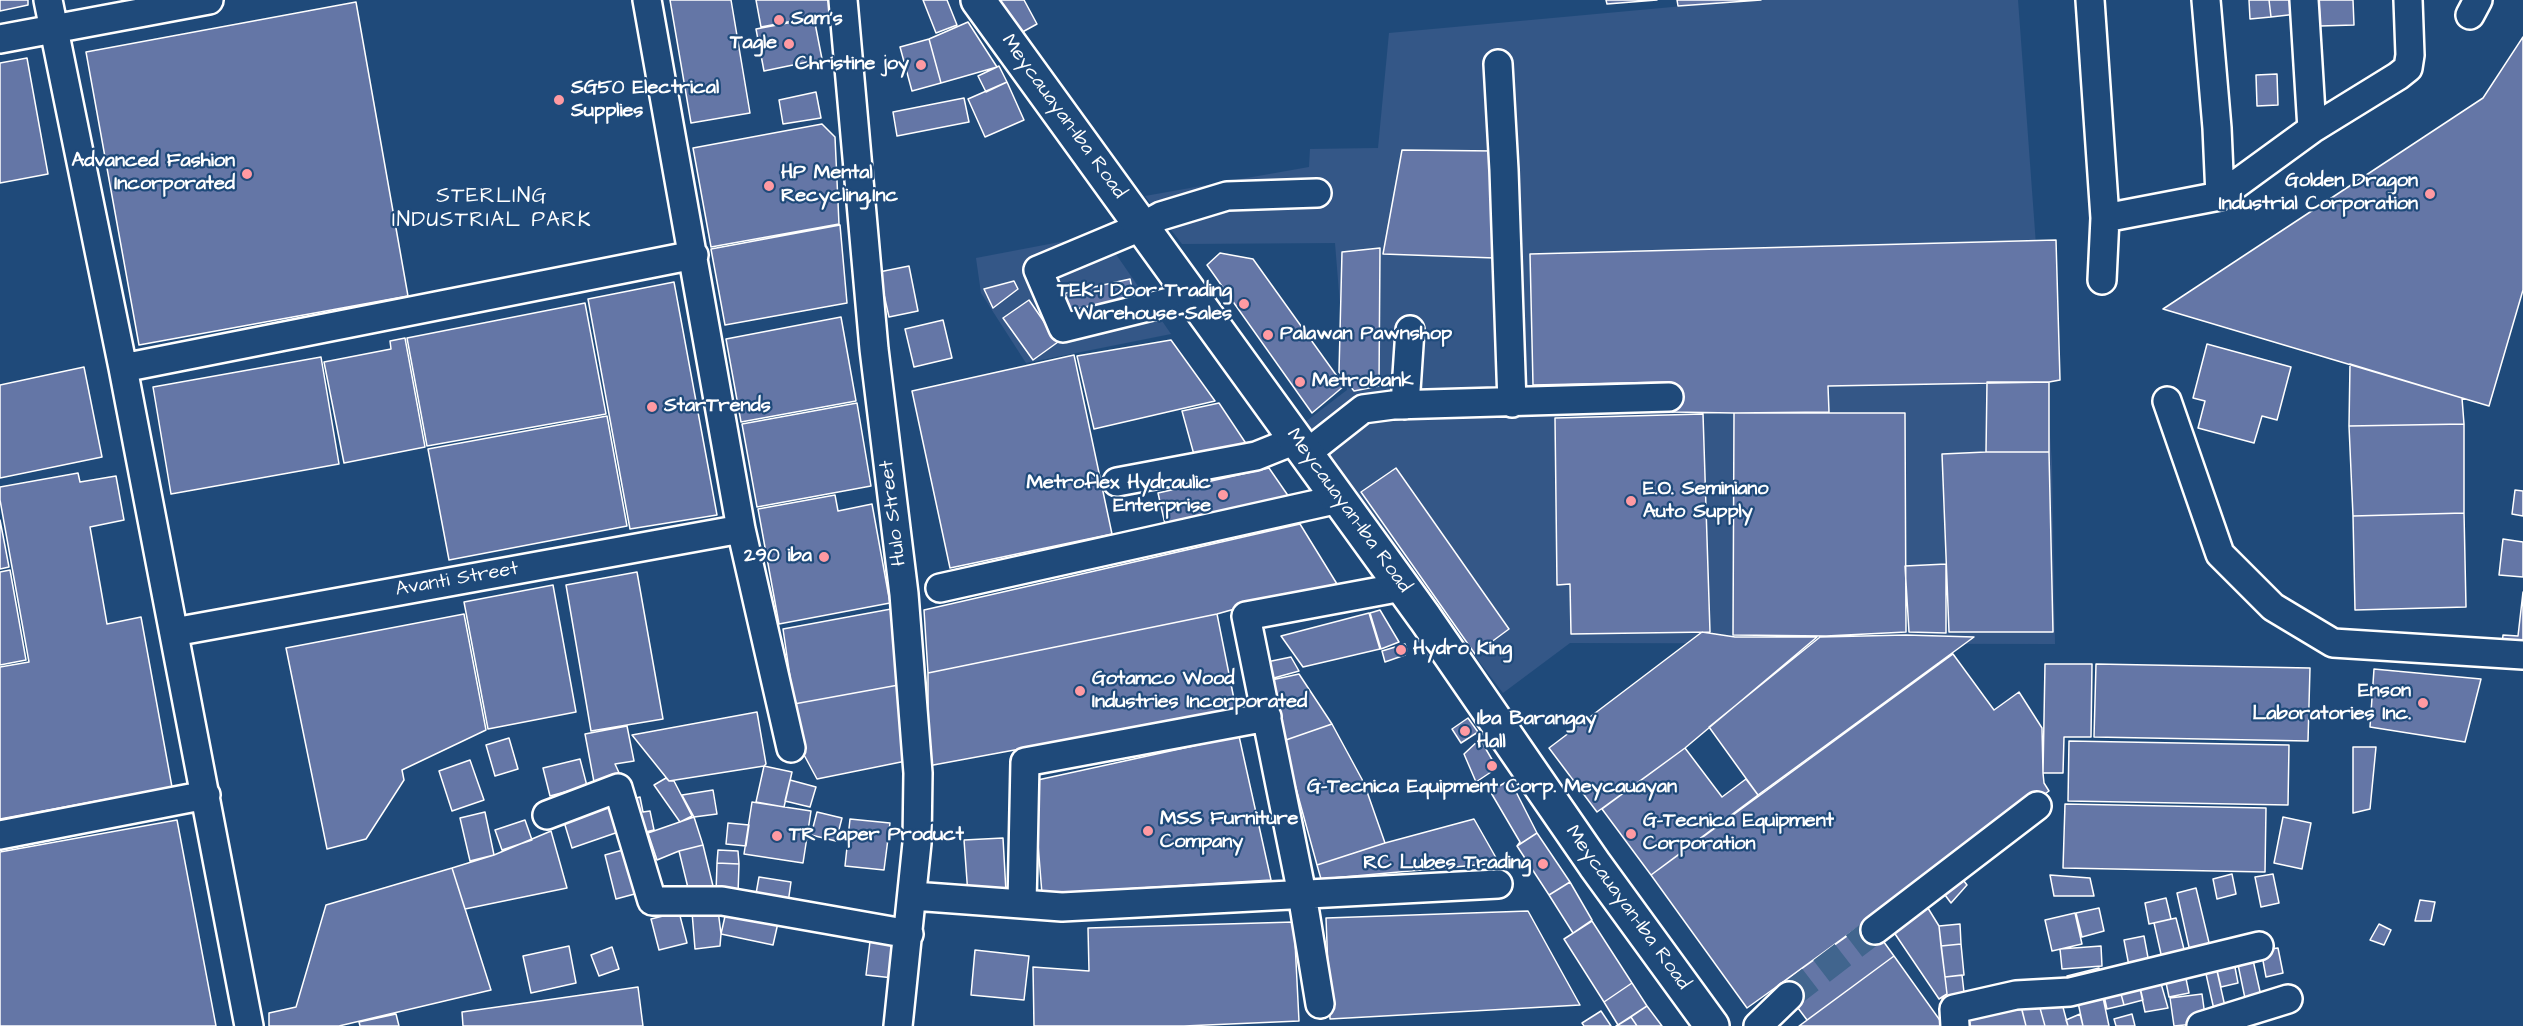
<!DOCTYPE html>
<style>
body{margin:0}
canvas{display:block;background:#1f4a7a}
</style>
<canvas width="2523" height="1026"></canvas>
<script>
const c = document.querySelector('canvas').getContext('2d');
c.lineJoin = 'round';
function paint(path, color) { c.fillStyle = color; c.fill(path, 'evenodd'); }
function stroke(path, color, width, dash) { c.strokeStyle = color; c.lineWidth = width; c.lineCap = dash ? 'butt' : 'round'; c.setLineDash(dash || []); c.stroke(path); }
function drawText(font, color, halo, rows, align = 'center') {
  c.font = font + ' "Architects Daughter",sans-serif'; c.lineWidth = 4.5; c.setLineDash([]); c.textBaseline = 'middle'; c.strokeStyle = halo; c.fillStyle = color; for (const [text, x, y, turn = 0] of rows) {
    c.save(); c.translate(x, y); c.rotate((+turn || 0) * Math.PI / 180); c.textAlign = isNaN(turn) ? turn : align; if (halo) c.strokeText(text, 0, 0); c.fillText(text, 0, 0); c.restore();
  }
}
paint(new Path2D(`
 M1749 0H2018L2052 463 2055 644 1570 643 1503 693 1300 426 1347 390 1335 243 1182 244 1145 196 1309 167 1310 149 1378 148 1389 33Z
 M1102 234 1171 334 1026 363 981 293 976 258Z`), '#345787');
const building = new Path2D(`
 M0 0H28V5L0 11Z
 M670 0H731L750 113 691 123Z
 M756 0H832L835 13 761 27Z
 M923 0H947L957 25 936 33Z
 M1000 0H1024L1037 24 1017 35Z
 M1606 0H1657L1607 4Z
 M1677 0H1761L1678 6Z
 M2249 0H2269L2271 17 2250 19Z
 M2269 0H2296L2297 14 2271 17Z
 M2319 0H2353L2354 25 2320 26Z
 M356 2 408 296 139 345 86 52Z
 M814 18 822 59 764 71 756 29Z
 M968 22 997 67 941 83 929 39Z
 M2523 37V290L2489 406 2163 309 2483 98Z
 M929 39 941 83 912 91 900 47Z
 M27 58 48 174 0 183V63Z
 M999 66 1007 82 986 92 978 76Z
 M2277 74 2278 105 2257 106 2256 75Z
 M1007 82 1024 120 985 137 968 99Z
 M816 92 821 118 783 124 779 100Z
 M964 98 969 122 897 136 893 112Z
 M822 124 835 137 839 224 711 247 693 148Z
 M1402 150 1496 151 1495 258 1383 254Z
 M840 225 847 303 725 325 711 249Z
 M2056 240 2060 380 2049 382 1828 386 1829 412 1734 413 1672 412 1671 382 1533 385 1530 254Z
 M1380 248 1379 386 1354 391 1339 372 1342 252Z
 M1220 253 1253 259 1344 386 1312 413 1207 265Z
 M909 266 918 311 889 317 879 272Z
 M1130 279 1136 306 1068 321 1062 294Z
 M1014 281 1018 289 993 308 984 289Z
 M674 282 717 515 630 529 588 299Z
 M1029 300 1058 342 1033 360 1003 318Z
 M585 303 606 414 427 446 407 338Z
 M841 317 856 401 741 422 726 339Z
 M943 320 952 358 914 367 905 329Z
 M405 338 425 447 344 463 324 362 391 349 390 341Z
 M1171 340 1215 401 1094 429 1077 356Z
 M2207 344 2291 367 2277 420 2262 416 2254 443 2198 428 2205 401 2193 398Z
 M1074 355 1112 534 950 568 912 391Z
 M321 357 339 464 171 494 153 387Z
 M2350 364 2462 398 2464 424 2349 426Z
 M84 367 102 457 0 478V385Z
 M1987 382H2049V452H1986Z
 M857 403 871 486 757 507 742 424Z
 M1219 403 1249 448 1196 462 1182 411Z
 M1734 413H1905L1906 632 1826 636 1733 635Z
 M1703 414 1710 632 1571 634 1570 584 1557 585 1555 418Z
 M607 416 627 526 449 560 428 449Z
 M2464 424V513L2353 516 2349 426Z
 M1986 452H2049L2053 632H1949L1942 454Z
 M1269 468 1289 497 1165 524 1158 493Z
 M1396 468 1509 629 1475 654 1361 492Z
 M78 473 80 482 116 476 124 520 90 527 107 624 141 617 172 787 0 819V667L29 662 0 500V487Z
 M2515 490 2523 491V516L2512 514Z
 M835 495 838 511 872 504 890 603 779 624 758 509Z
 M2464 513 2466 607 2355 610 2353 516Z
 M0 520 9 567 0 569Z
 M1300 524 1337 584 1284 595 1217 614 928 673 924 610Z
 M2503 539 2523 542V577L2499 575Z
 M1946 564V633L1909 632 1905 566Z
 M10 570 26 660 0 665V572Z
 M637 572 663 719 591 731 566 585Z
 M553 585 576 712 488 729 464 602Z
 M2523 592V648L2502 646 2503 635 2518 636Z
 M891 609 904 684 794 704 783 629Z
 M1380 610 1399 642 1381 649 1370 613Z
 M1369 613 1380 649 1303 667 1281 636Z
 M464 614 486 730 402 770 404 780 366 839 327 849 286 648Z
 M1217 614 1236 709 928 766V673Z
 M1702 632 1735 637H1817L1685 748 1597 812 1549 748Z
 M1906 635 1974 637 1758 795 1709 727 1820 637Z
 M1405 644 1407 650 1405 655 1385 662 1382 651Z
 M1953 654 1994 710 2019 692 2042 728 2043 773 2044 783 2049 791 1747 1008 1651 875Z
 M1291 657 1299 671 1263 681 1262 663Z
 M2045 664H2092L2091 737H2064L2063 773H2043Z
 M2096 664 2310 668 2308 741 2094 737Z
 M2374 669 2481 679 2465 742 2370 727Z
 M1299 674 1332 724 1283 741 1267 681Z
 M904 684 906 761 817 779 803 753 794 704Z
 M757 712 766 764 764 766 669 781 632 735Z
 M1468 718 1478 732 1461 743 1452 729Z
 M1332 724 1364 783 1385 843 1317 865 1283 741Z
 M627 726 634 761 615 764 621 777 594 782 585 734Z
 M1239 736 1271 880 1042 894 1033 781Z
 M509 738 518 769 495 776 486 745Z
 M1480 739 1497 768 1476 782 1464 754Z
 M2069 741 2289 745 2288 805 2068 801Z
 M2353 747H2376L2370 809 2353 813Z
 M1685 748 1722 797 1746 779 1758 795 1651 875 1602 809Z
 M580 759 587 786 550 796 543 768Z
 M470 760 484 800 452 811 439 771Z
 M764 766 792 772 784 807 756 802Z
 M666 778 669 781H674L692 816 680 822 654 785Z
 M790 780 816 787 810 807 785 801Z
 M1510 780 1537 833 1517 846 1520 842 1490 791Z
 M713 790 717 814 694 817 682 795Z
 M616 794 627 829 572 848 561 812Z
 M640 797 643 812 650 811 654 830 637 834 629 800Z
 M752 802 811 811 803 863 744 854Z
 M2065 804 2266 808 2265 872 2063 868Z
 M485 812 494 855 470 861 460 818Z
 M817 812 842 818 836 841 811 835Z
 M694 817 703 845 679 851 657 860 648 833Z
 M2283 817 2311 823 2302 869 2274 863Z
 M850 819 890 823 884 870 845 866Z
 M1474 819 1499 863 1321 879 1317 865 1385 843Z
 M177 820 216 1026H0V852Z
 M525 820 532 840 502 850 495 830Z
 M728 823 749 825 746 846 726 844Z
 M551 831 567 888 465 909 452 868 494 855Z
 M1537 833 1570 882 1549 895 1517 846Z
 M1003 838 1006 892 968 895 964 840Z
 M703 845 713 886 689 892 679 851Z
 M630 848 642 892 616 899 605 855Z
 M718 850 738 851 739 864 717 863Z
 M717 863 739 864 738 894 716 893Z
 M452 868 491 990 339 1026H269V1013L296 1007 326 905Z
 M1957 872 1967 885 1951 903 1939 887Z
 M2232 874 2236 894 2217 899 2213 879Z
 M2273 874 2279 903 2261 907 2255 877Z
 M2050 875 2090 878 2094 896H2054Z
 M759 877 791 882 787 910 754 905Z
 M1570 882 1592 920 1573 933 1549 895Z
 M2196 888 2211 951 2191 956 2177 893Z
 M2166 898 2171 919 2149 924 2145 903Z
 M1923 900 1939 926 1947 994 1939 999 1889 925Z
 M2420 900 2435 902 2431 921H2415Z
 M728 903 780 914 773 945 721 934Z
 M2099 908 2104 931 2082 937 2076 913Z
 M718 910 721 934 720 946 695 949 692 912Z
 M1528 911 1580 1005 1330 1019 1326 918Z
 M679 912 687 943 659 950 651 919Z
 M2075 913 2082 944 2052 951 2045 920Z
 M2176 918 2186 957 2163 963 2154 923Z
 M1868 920 1894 956 1807 1020 1780 984Z
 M1592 921 1632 983 1604 1002 1564 939Z
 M1294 922 1299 1021 1184 1026H1034L1033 967 1089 971 1088 928Z
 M1960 924 1961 944 1941 946 1939 926Z
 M2379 924 2391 930 2384 945 2370 940Z
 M871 933 898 936 893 978 866 975Z
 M2144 936 2149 963 2129 966 2124 940Z
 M1961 944 1964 975 1945 977 1941 946Z
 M569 946 576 983 531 993 523 956Z
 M2101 946 2102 966 2062 969 2060 949Z
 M612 947 619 969 599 976 591 955Z
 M2278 948 2283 973 2266 977 2261 950Z
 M975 950 1029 956 1024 1000 971 995Z
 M2251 951 2263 1005 2247 1008 2236 955Z
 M1894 956 1944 1026H1799Z
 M2233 957 2238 983 2221 987 2215 962Z
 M2215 962 2226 1011 2215 1014 2204 965Z
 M2099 968 2103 984 2071 991 2067 976Z
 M2184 969 2189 993 2169 997 2164 973Z
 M2158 973 2168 1008 2145 1012 2138 979Z
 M1962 975 1965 1001 1943 1004 1942 997 1947 994 1945 977Z
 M2138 979 2143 1000 2124 1005 2118 983Z
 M1632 983 1647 1006 1618 1025 1604 1002Z
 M2118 983 2124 1005 2107 1009 2102 987Z
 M638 987 643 1026H463L462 1012Z
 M2101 988 2109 1026H2083L2076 993Z
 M2202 994 2206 1023 2174 1026 2170 998Z
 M2018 995 2026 1026H1963L1959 1011Z
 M2060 996 2068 1026H2045L2038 1001Z
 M2038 1001 2045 1026H2026L2021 1006Z
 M1647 1006 1662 1026H1637L1631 1017Z
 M1601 1011 1611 1026H1584L1582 1023Z
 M396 1014 399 1026H360L359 1022Z
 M2080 1014 2083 1026H2068L2066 1020Z
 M2132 1014 2135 1026H2116L2114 1019Z
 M1631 1017 1637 1026H1616L1618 1025Z`);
paint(building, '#6476a6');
stroke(building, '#fff', 1.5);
stroke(new Path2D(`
 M1789 996 1875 930`), '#41658e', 27, [27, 14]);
const minor = new Path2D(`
 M48 0 123 368 249 1026
 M647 0 741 529 791 748
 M843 0 874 349 904 594 918 773 917 843 898 1026
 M2090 0 2105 218 2102 280
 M2206 0 2217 128 2220 196
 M2304 0 2312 129
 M2470 15 2478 0
 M0 39 209 0
 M1498 64 1504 170 1512 403
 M2105 218 2220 196 2312 129 2398 76 2408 68 2410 55 2408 0
 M1193 296 1063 328 1038 270 1143 226 1161 216 1227 196 1317 193
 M123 368 694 255
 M2167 401 2220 554 2273 607 2333 643 2523 655
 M1405 405 1410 330
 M1307 453 1363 409 1393 405 1669 397
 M1117 482 1256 456 1296 440
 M940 588 1339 499
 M174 632 741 529
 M547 815 618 788 652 901H722L909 934
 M0 835 206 795
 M913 896 1062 907 1498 884
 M1022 904 1025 762 1267 717
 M1875 930 2037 806
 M1320 1004 1302 894 1246 616 1402 587
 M1758 1026 1789 996
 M1955 1026 1954 1009 2016 995 2070 992 2259 946
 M2201 1026 2288 999`);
const major = new Path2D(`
 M978 0 1425 618 1595 865 1712 1026`);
stroke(minor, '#fff', 32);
stroke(major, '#fff', 38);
stroke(minor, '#1f4a7a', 27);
stroke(major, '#1f4a7a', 33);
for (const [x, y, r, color] of [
 [779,20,6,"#ff9aa2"],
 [789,44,6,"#ff9aa2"],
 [921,65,6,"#ff9aa2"],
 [559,100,6,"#ff9aa2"],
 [247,174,6,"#ff9aa2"],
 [769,186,6,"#ff9aa2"],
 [2430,194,6,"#ff9aa2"],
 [1244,304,6,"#ff9aa2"],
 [1268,335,6,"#ff9aa2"],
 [1300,382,6,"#ff9aa2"],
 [652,407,6,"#ff9aa2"],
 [1223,495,6,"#ff9aa2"],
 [1631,501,6,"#ff9aa2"],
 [824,557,6,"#ff9aa2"],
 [1401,650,6,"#ff9aa2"],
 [1080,691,6,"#ff9aa2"],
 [2423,703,6,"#ff9aa2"],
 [1465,731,6,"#ff9aa2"],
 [1492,766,6,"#ff9aa2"],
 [1148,831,6,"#ff9aa2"],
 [1631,834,6,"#ff9aa2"],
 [777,836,6,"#ff9aa2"],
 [1543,864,6,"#ff9aa2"]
]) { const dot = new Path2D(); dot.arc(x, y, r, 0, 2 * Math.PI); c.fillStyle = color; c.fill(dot); stroke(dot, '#1f4a7a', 2); }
drawText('bold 20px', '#fff', '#1f4a7a', [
 ["Sam's",791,20],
 ["Tagle",777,44,"right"],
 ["Christine joy",909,65,"right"],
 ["SG50 Electrical",571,89],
 ["Supplies",571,112],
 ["Advanced Fashion",235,162,"right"],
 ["Incorporated",235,185,"right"],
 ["HP Mental",781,174],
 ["Recycling,Inc",781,197],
 ["Golden Dragon",2418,182,"right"],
 ["Industrial Corporation",2418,205,"right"],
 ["TEK-1 Door Trading",1232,292,"right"],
 ["Warehouse Sales",1232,315,"right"],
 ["Palawan Pawnshop",1280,335],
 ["Metrobank",1312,382],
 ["StarTrends",664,407],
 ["Metroflex Hydraulic",1211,484,"right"],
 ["Enterprise",1211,507,"right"],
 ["E.O. Seminiano",1643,490],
 ["Auto Supply",1643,513],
 ["290 iba",812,557,"right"],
 ["Hydro King",1413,650],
 ["Gotamco Wood",1092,680],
 ["Industries Incorporated",1092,703],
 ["Enson",2411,692,"right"],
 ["Laboratories Inc.",2411,715,"right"],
 ["Iba Barangay",1477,720],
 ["Hall",1477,743],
 ["G-Tecnica Equipment Corp. Meycauayan",1492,788,"center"],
 ["MSS Furniture",1160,820],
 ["Company",1160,843],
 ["G-Tecnica Equipment",1643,822],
 ["Corporation",1643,845],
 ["TR Paper Product",789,836],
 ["RC Lubes Trading",1531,864,"right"]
], 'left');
drawText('20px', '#fff', '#1f4a7a', [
 ["Meycauayan-Iba Road",1063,117,54],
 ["Meycauayan-Iba Road",1348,511,54],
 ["Hulo Street",894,513,-97],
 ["Avanti Street",457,580,-10],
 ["Meycauayan-Iba Road",1627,908,54]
]);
c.letterSpacing = '1.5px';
drawText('21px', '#fff', '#1f4a7a', [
 ["STERLING",492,198],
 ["INDUSTRIAL PARK",492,222]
]);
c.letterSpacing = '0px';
</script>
